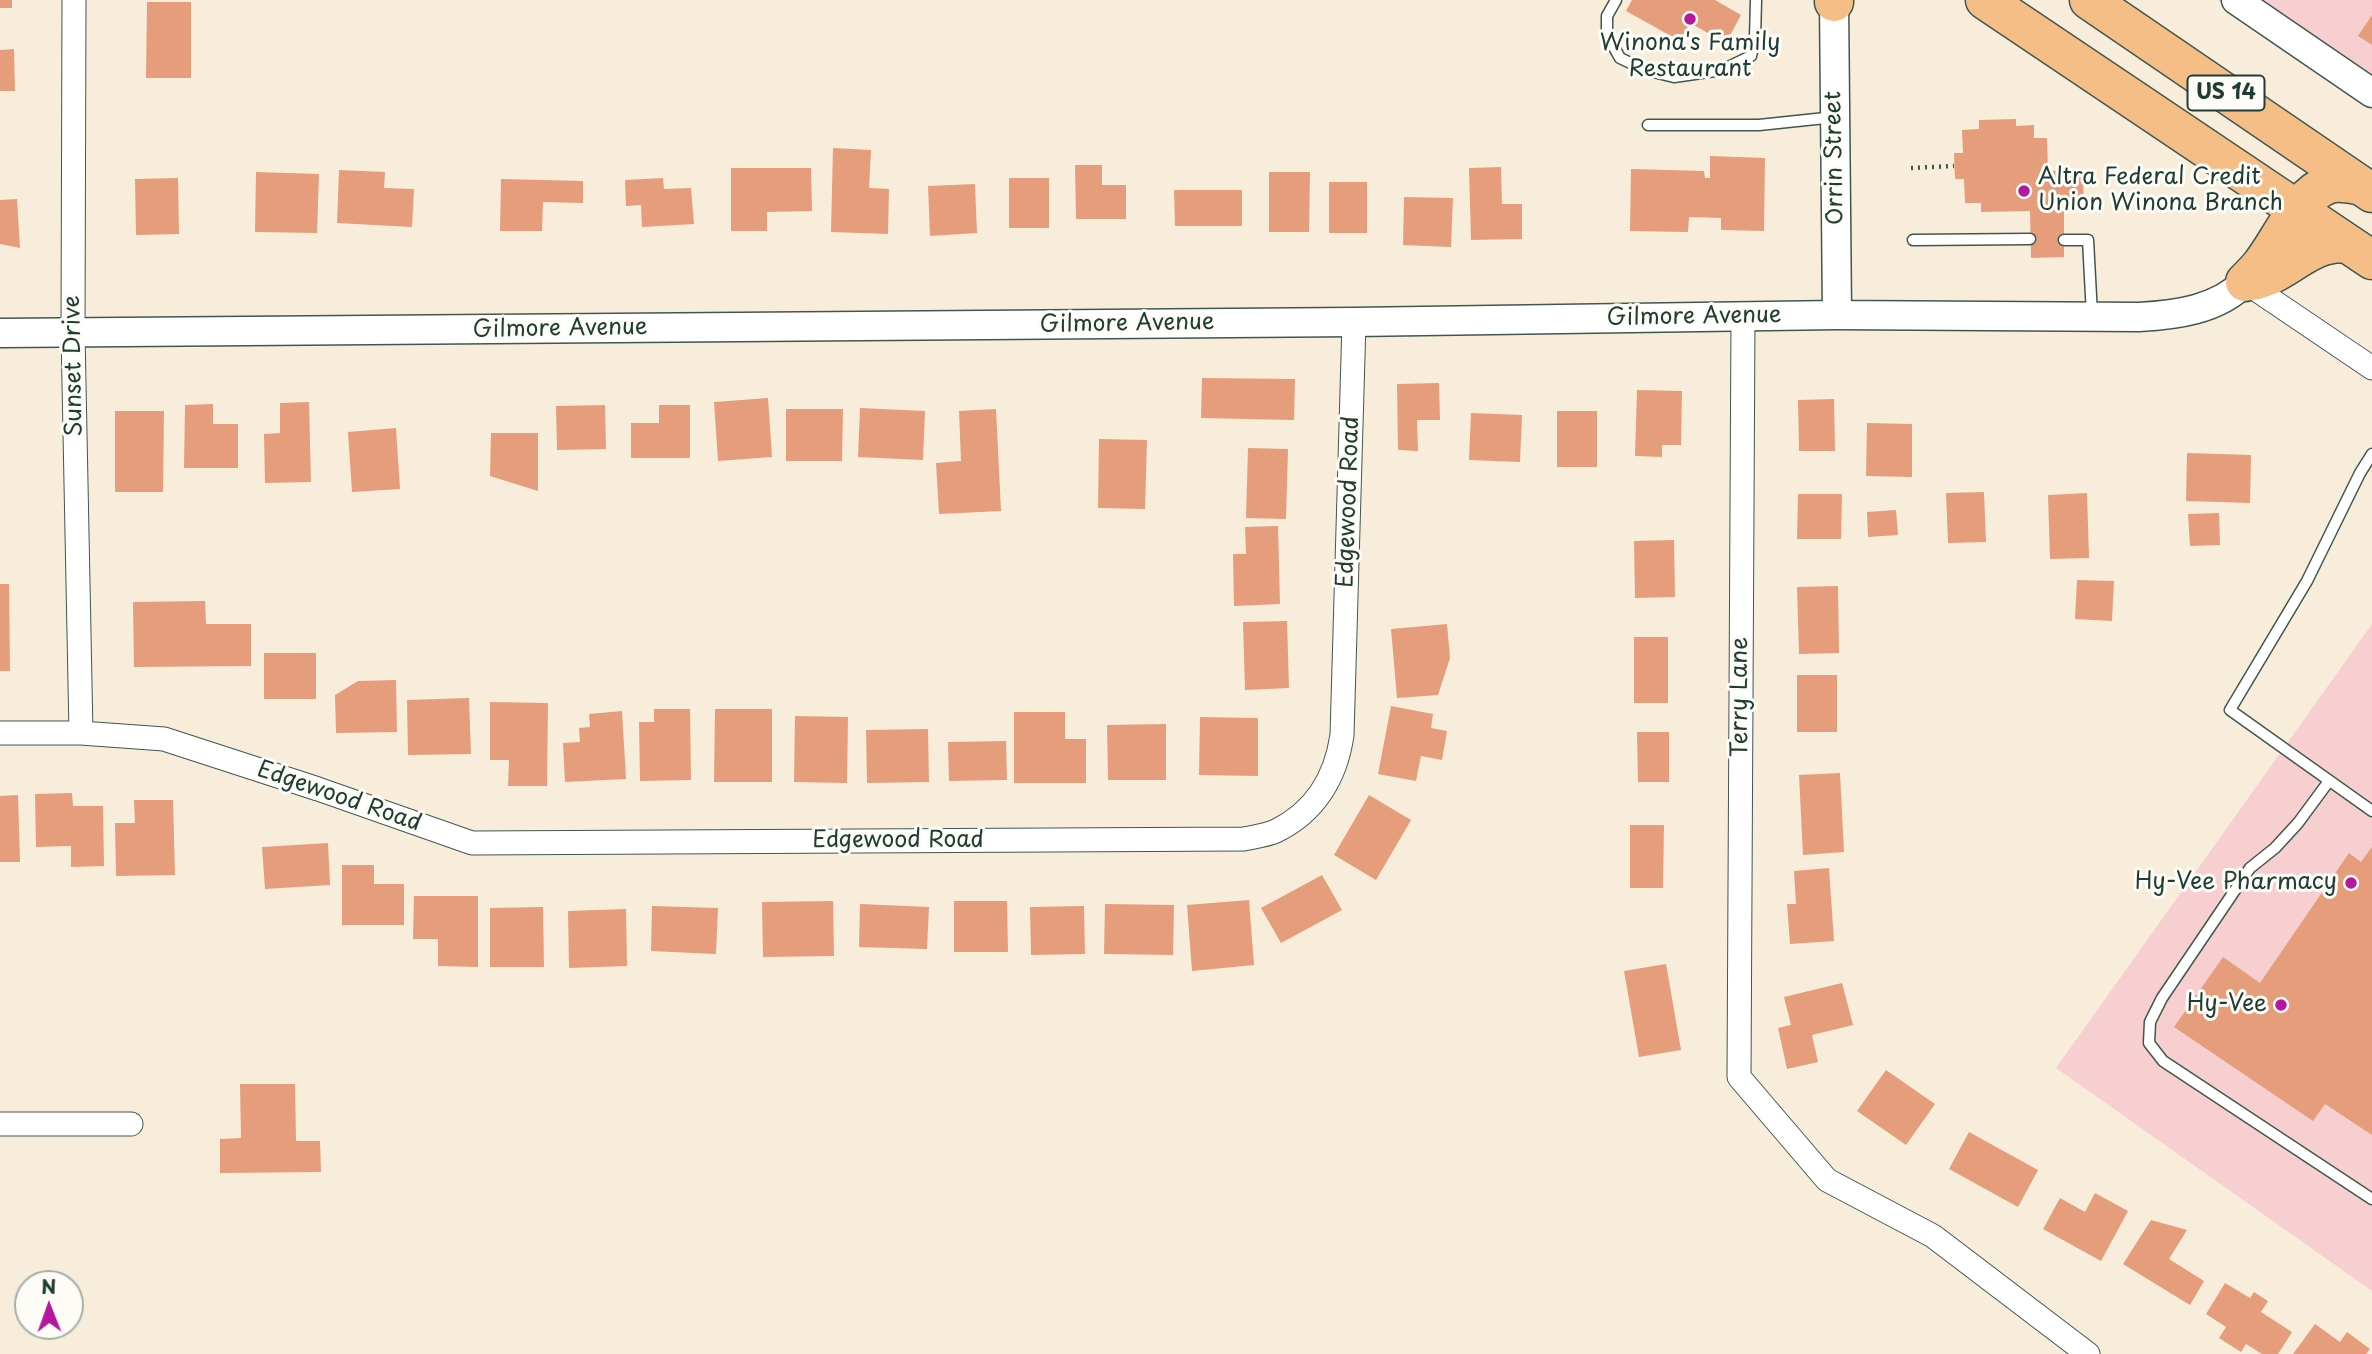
<!DOCTYPE html>
<style>
body{margin:0}
#map{position:relative;width:2372px;height:1354px;overflow:hidden;background:#f8eddb;font-family:"Playpen Sans",sans-serif}
canvas{display:block}
.north{position:absolute;left:14px;top:1270px;width:70px;height:70px;box-sizing:border-box;background:#fdfcf7;border:2px solid #a4b0a9;border-radius:50%;rotate:359deg;font-size:19px;font-weight:700;line-height:28px;text-align:center;color:#1f3d34}
.north::after{content:'';display:block;margin:auto;width:24px;height:32px;background:#b5179e;clip-path:polygon(50% 0,100% 100%,50% 72%,0 100%)}
</style>
<div id="map">
<canvas width="2372" height="1354"></canvas>
<div class="north">N</div>
</div>
<script>
const c = document.querySelector('canvas').getContext('2d');
c.lineJoin = 'round';
function paint(path, color) { c.fillStyle = color; c.fill(path, 'evenodd'); }
function stroke(path, color, width, dash) { c.strokeStyle = color; c.lineWidth = width; c.lineCap = dash ? 'butt' : 'round'; c.setLineDash(dash || []); c.stroke(path); }
function drawText(font, color, halo, rows, align = 'center') {
  c.font = font + ' "Playpen Sans",sans-serif'; c.lineWidth = 6; c.setLineDash([]); c.textBaseline = 'middle'; c.strokeStyle = halo; c.fillStyle = color; for (const [text, x, y, turn = 0] of rows) {
    c.save(); c.translate(x, y); c.rotate((+turn || 0) * Math.PI / 180); c.textAlign = isNaN(turn) ? turn : align; if (halo) c.strokeText(text, 0, 0); c.fillText(text, 0, 0); c.restore();
  }
}
paint(new Path2D(`
 M2218 0H2372V105Z
 M2372 624V1291L2056 1068Z`), '#f7cfd1');
paint(new Path2D(`
 M0 0H12V8H0Z
 M1632 0H1715L1741 15 1726 43 1690 23 1680 41 1626 11Z
 M147 2H191V78H146Z
 M2372 15V45L2358 36Z
 M14 49 15 91H0V50Z
 M2016 119V126L2034 125V138H2047L2048 171 2083 170 2084 210H2064V257L2031 258 2030 211 1981 212V203H1965L1964 179H1955L1954 153H1963L1962 130 1979 129V120Z
 M833 148 871 150 869 188 889 189 888 234 831 232Z
 M1710 156 1765 158 1764 231 1721 230V218L1689 217 1688 232 1630 231 1631 169 1704 171 1705 178H1710Z
 M1075 165H1102V185H1126V219H1076Z
 M1501 167 1502 204H1522V239L1471 240 1469 168Z
 M731 168H811L812 211 767 212V231H731Z
 M339 170 385 172 384 188 414 189 412 227 337 223Z
 M256 172 319 174 317 233 255 232Z
 M1269 172H1310L1309 232H1269Z
 M178 178 179 234 136 235 135 179Z
 M663 178 664 189 691 188 694 224 642 227 641 205 626 206 625 180Z
 M1009 178H1049V228H1009Z
 M501 179 583 181V203L543 202 542 231H500Z
 M1329 182H1367V233H1329Z
 M975 184 977 233 930 236 928 186Z
 M1174 190H1242V226H1175Z
 M1404 197 1453 198 1451 247 1403 245Z
 M17 199 20 248 0 244V200Z
 M1202 378 1295 379 1294 420 1201 418Z
 M1439 383 1440 420H1417L1418 451 1398 450 1397 384Z
 M1637 390 1682 391 1681 445H1662V457L1635 456Z
 M768 398 772 457 718 461 714 402Z
 M1834 399 1835 451H1799L1798 400Z
 M309 402 311 482 265 483 264 434 280 433V403Z
 M213 404V424H238V468H184L185 405Z
 M605 405 606 449 557 450 556 406Z
 M659 405H690V458H631V423H659Z
 M860 408 925 411 923 460 858 457Z
 M786 409H843L842 461H786Z
 M996 409 1001 511 939 514 936 463 961 461 959 411Z
 M115 411H164L163 492H115Z
 M1557 411H1597V467H1557Z
 M1471 413 1522 415 1520 462 1469 460Z
 M1867 423 1912 424V477L1866 476Z
 M396 428 400 489 352 492 348 432Z
 M491 433H538V491L490 476Z
 M1099 439 1147 440 1145 509 1098 508Z
 M1248 448 1288 449 1286 519 1246 518Z
 M2187 453 2251 455 2250 503 2186 501Z
 M1984 492 1986 542 1948 543 1946 493Z
 M2087 493 2089 558 2050 559 2048 495Z
 M1798 494H1842L1841 539H1797Z
 M1896 510 1898 535 1868 537 1867 512Z
 M2219 513 2220 545 2190 546 2188 514Z
 M1278 526 1280 604 1234 606 1233 554H1246L1245 527Z
 M1674 540 1675 597 1635 598 1634 541Z
 M2077 580 2114 581 2112 621 2075 619Z
 M0 584H9L10 671H0Z
 M1838 586 1839 653 1799 654 1797 587Z
 M205 601 206 624H251V666L134 667 133 602Z
 M1287 621 1289 688 1245 690 1243 622Z
 M1447 624 1450 658 1438 695 1397 698 1391 629Z
 M1634 637H1668V703H1634Z
 M264 653H316V699H264Z
 M1797 675H1837V732H1797Z
 M396 680 397 732 336 733 335 695 358 681Z
 M469 698 471 754 408 755 407 700Z
 M490 702 548 703 547 786H508L509 760H490Z
 M1391 706 1433 714 1431 728 1447 731 1442 760 1421 756 1416 781 1378 774Z
 M654 709H690L691 780 640 781 639 722H654Z
 M715 709H772V782H714Z
 M622 711 626 779 565 782 563 743 580 742 579 728 590 727 589 714Z
 M1014 712H1065V739H1086V783H1014Z
 M795 716 848 717 847 783 794 782Z
 M1200 717 1258 718V776L1199 775Z
 M1166 724V780H1108L1107 725Z
 M928 729 929 782 867 783 866 730Z
 M1637 732H1669V782H1638Z
 M1006 741 1007 780 949 781 948 742Z
 M1840 773 1844 852 1803 855 1799 775Z
 M72 793 73 806H103L104 866 71 867V846L36 847 35 794Z
 M18 795 20 862H0V796Z
 M1369 795 1411 820 1376 880 1334 855Z
 M134 800H173L175 875 116 876 115 823H135Z
 M1630 825H1664L1663 888H1630Z
 M328 843 330 885 265 889 262 847Z
 M2372 847V1135L2325 1104 2313 1121 2174 1027 2223 957 2260 983 2349 853 2361 862Z
 M342 865H374V884H404V925H342Z
 M1829 868 1834 941 1790 944 1787 904H1796L1794 871Z
 M1322 875 1342 910 1281 943 1261 908Z
 M414 896H478V967L438 966V939H413Z
 M1249 900 1254 965 1192 971 1187 905Z
 M833 901 834 956 763 957 762 902Z
 M954 901H1007L1008 952H954Z
 M860 904 929 907 927 949 859 947Z
 M1105 904 1174 905 1173 955 1104 954Z
 M652 906 718 908 716 954 651 951Z
 M1084 906 1085 954 1031 955 1030 907Z
 M543 907 544 967H490V908Z
 M626 909 627 966 569 968 568 911Z
 M1666 964 1681 1050 1639 1057 1624 971Z
 M1842 983 1853 1025 1812 1035 1818 1062 1787 1069 1778 1028 1791 1025 1784 997Z
 M1886 1070 1935 1104 1906 1145 1857 1111Z
 M240 1084H295L296 1141H320L321 1172 220 1173V1139L241 1138Z
 M1969 1132 2038 1170 2018 1207 1949 1169Z
 M2095 1193 2128 1211 2101 1261 2043 1229 2060 1198 2085 1212Z
 M2151 1220 2187 1230 2169 1259 2204 1281 2190 1305 2123 1264Z
 M2225 1283 2250 1298 2254 1292 2268 1301 2261 1312 2292 1332 2278 1354H2262L2246 1344 2241 1352 2219 1338 2226 1327 2206 1314Z
 M2315 1324 2340 1342 2347 1332 2370 1349 2366 1354H2293Z`), '#e59d7b');
const service = new Path2D(`
 M1616 0 1607 16V35L1620 58 1645 70 1674 77 1722 70 1751 56 1755 39 1756 0
 M1648 125H1759L1835 117
 M1913 240 2030 239
 M2064 240H2088L2092 315
 M2372 454 2360 473 2307 581 2230 710 2372 811
 M2329 781 2298 823 2275 848 2250 868 2162 998 2150 1022 2149 1043 2163 1061 2372 1199`);
const minor = new Path2D(`
 M74 0 73 333 81 733
 M2245 282 2372 368
 M1743 316 1739 1077 1827 1180 1933 1236 2088 1354
 M0 733H81L164 739 318 789 472 843 1244 839C1254 837 1267 835 1276 831 1315 812 1336 777 1342 735L1354 322
 M0 1124H131`);
const tertiary = new Path2D(`
 M2236 0 2372 93
 M1834 2 1837 315
 M0 333 1354 322 1837 315 2139 317C2176 315 2217 310 2245 282`);
const trunk = new Path2D(`
 M1985 0 2372 260
 M2089 0 2372 193
 M1834 2V0
 M2251 281C2280 276 2296 255 2323 246 2330 244 2338 243 2346 243
 M2245 282C2250 277 2255 272 2260 266 2280 242 2297 195 2329 184 2340 181 2351 184 2362 186`);
stroke(service, '#40574d', 13);
stroke(minor, '#40574d', 25);
stroke(tertiary, '#40574d', 31);
stroke(trunk, '#40574d', 41);
stroke(new Path2D(`
 M1911 168 1954 166`), '#40574d', 4.5, [2, 5]);
stroke(service, '#fff', 10);
stroke(minor, '#fff', 23);
stroke(tertiary, '#fff', 28);
stroke(trunk, '#f6be87', 38);
for (const [x, y, r, color] of [
 [1690,19,7,"#b5179e"],
 [2024,191,7,"#b5179e"],
 [2351,883,7,"#b5179e"],
 [2281,1005,7,"#b5179e"]
]) { const dot = new Path2D(); dot.arc(x, y, r, 0, 2 * Math.PI); c.fillStyle = color; c.fill(dot); stroke(dot, '#fdfcf7', 2.5); }
for (const [x, y, w] of [
 [2226,93,77]
]) { const box = new Path2D(); box.roundRect(x - w / 2, y - 17.5, w, 35, 5); c.fillStyle = '#fdfcf7'; c.fill(box); stroke(box, '#1f3d34', 2); }
drawText('bold 21px', '#1f3d34', null, [
 ["US 14",2226,93]
]);
drawText('23px', '#1f3d34', '#fdfcf7', [
 ["Winona's Family",1690,44,"center"],
 ["Restaurant",1690,70,"center"],
 ["Altra Federal Credit",2038,178,"left"],
 ["Union Winona Branch",2038,204,"left"],
 ["Hy-Vee Pharmacy",2337,883],
 ["Hy-Vee",2267,1005]
], 'right');
drawText('23px', '#1f3d34', '#fdfcf7', [
 ["Orrin Street",1835,158,-91],
 ["Gilmore Avenue",1694,317,-1],
 ["Gilmore Avenue",1127,324,-1],
 ["Gilmore Avenue",560,329,-1],
 ["Sunset Drive",74,366,-91],
 ["Edgewood Road",1349,502,-88],
 ["Terry Lane",1741,697,-90],
 ["Edgewood Road",339,797,19],
 ["Edgewood Road",898,841]
]);
</script>
